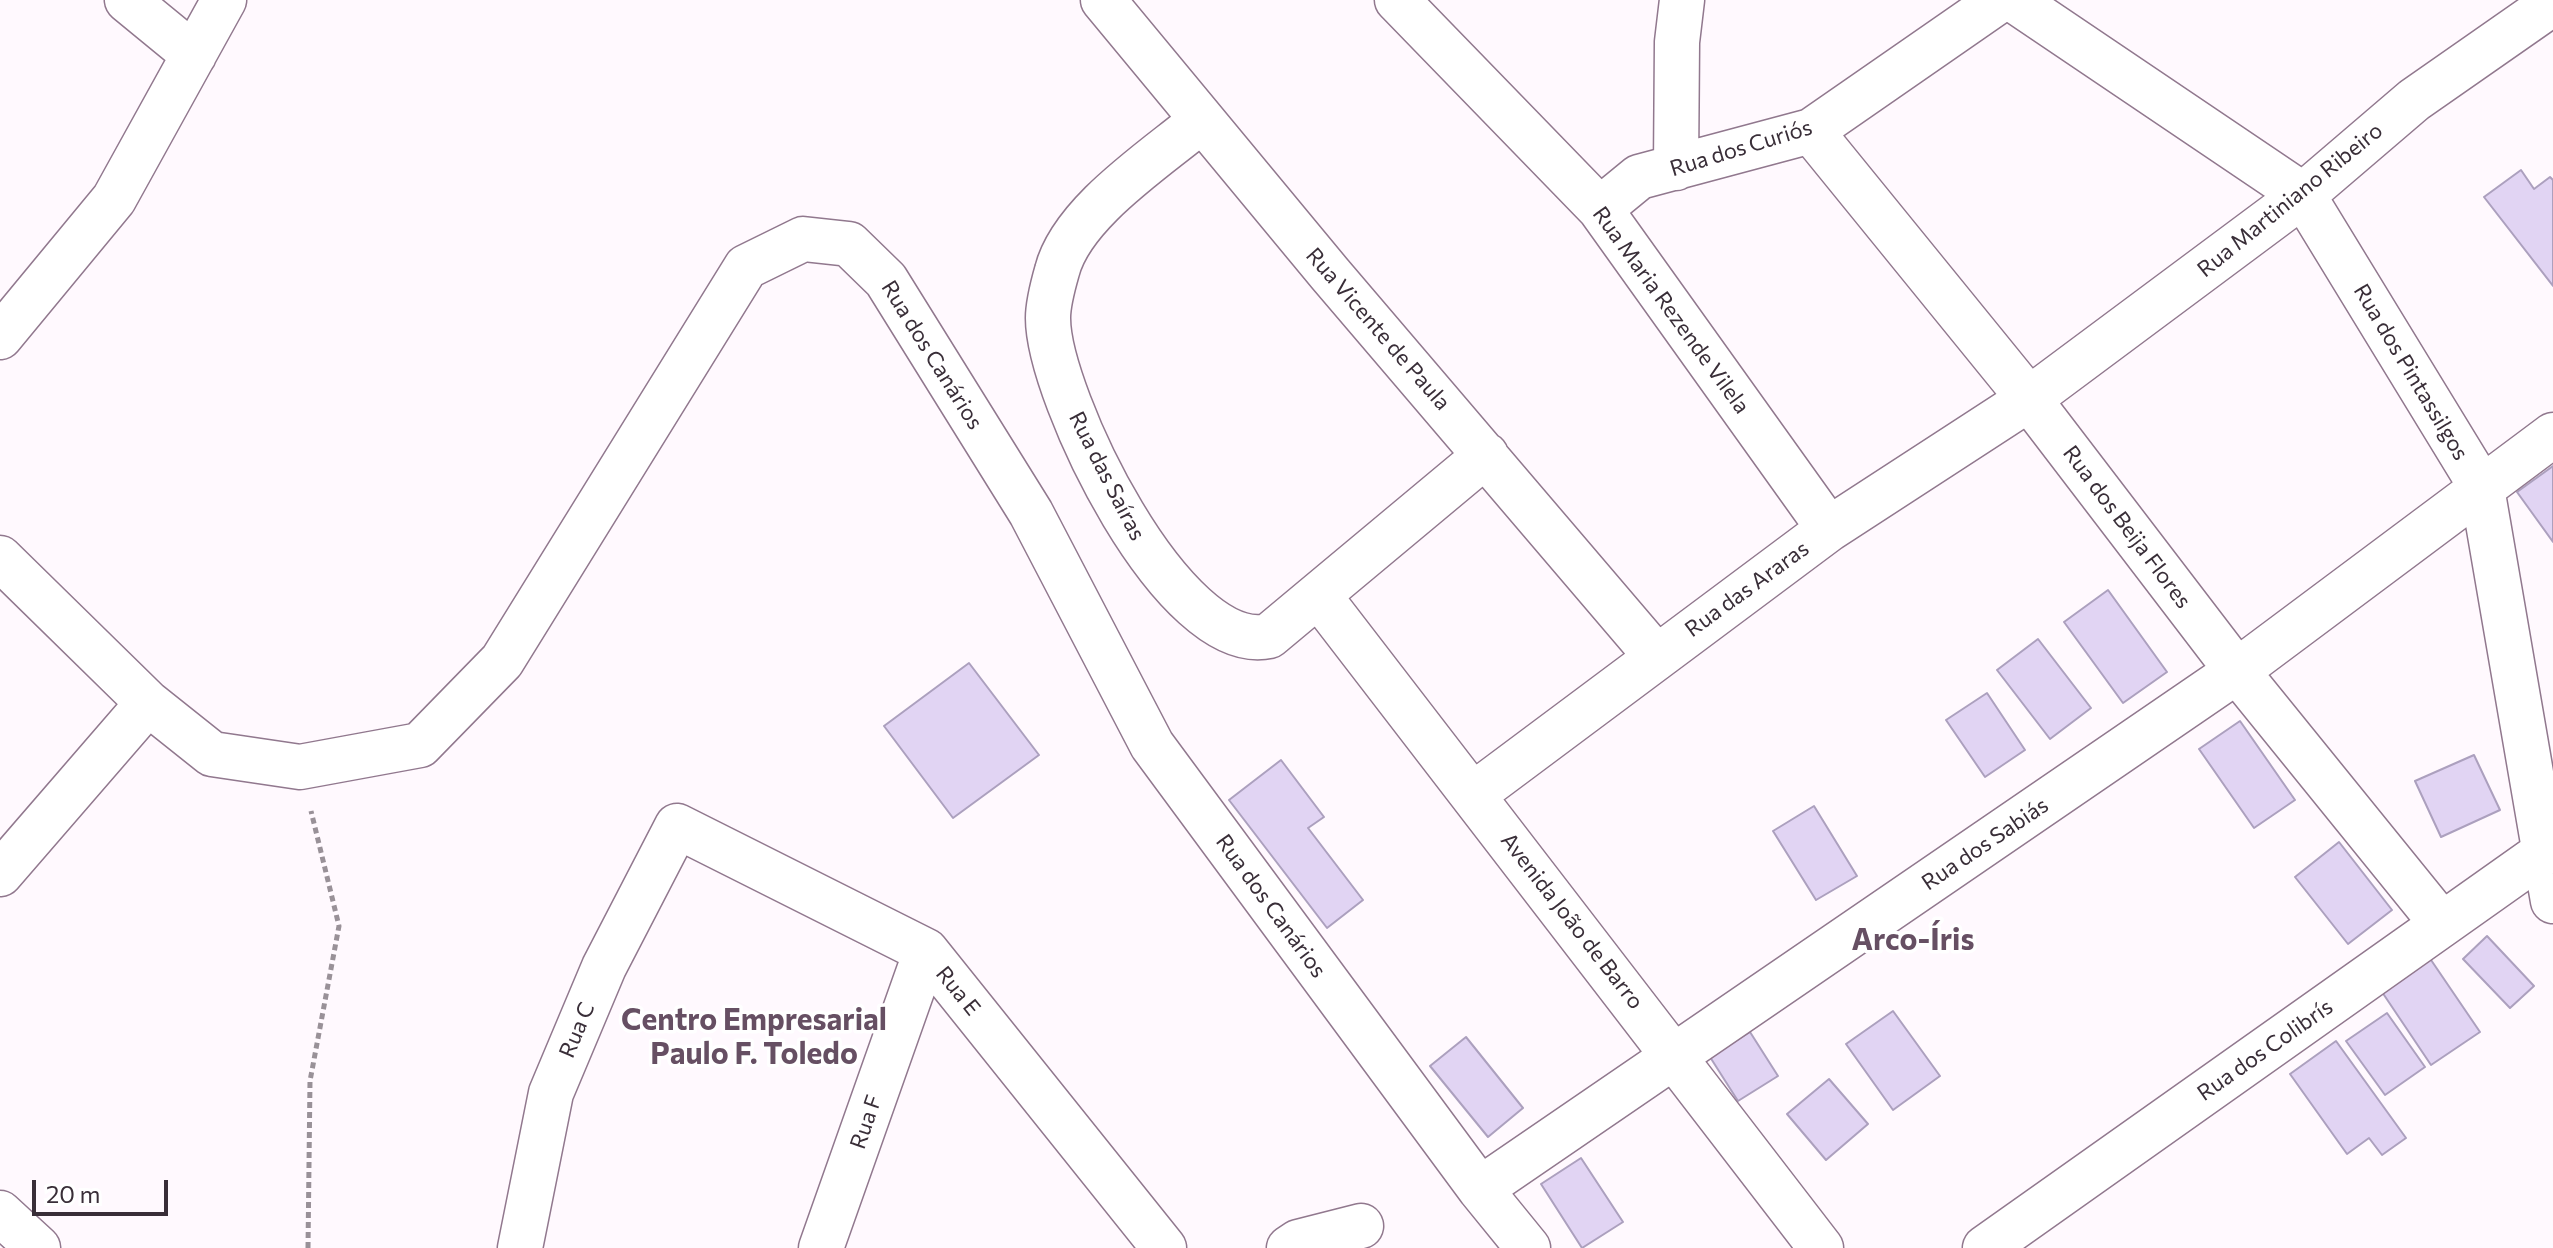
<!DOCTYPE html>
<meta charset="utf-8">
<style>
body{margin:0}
#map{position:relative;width:2553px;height:1248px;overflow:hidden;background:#fff9fe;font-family:Commissioner,sans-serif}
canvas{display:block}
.scale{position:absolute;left:32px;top:1180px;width:136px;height:36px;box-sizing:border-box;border:4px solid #392e38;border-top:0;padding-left:10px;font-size:24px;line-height:28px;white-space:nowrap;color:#392e38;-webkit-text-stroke:6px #fff;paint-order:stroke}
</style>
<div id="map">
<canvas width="2553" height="1248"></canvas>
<div class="scale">20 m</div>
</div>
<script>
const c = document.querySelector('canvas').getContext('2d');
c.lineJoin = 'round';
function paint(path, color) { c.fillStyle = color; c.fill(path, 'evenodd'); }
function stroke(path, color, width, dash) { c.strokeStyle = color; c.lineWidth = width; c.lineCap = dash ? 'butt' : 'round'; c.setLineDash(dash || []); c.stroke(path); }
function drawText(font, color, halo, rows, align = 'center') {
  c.font = font + ' Commissioner,sans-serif'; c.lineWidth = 7; c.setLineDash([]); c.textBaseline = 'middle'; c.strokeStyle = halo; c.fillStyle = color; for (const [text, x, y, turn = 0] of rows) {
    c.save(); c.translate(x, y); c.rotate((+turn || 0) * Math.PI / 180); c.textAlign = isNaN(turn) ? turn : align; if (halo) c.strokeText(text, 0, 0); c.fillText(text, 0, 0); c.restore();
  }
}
const building = new Path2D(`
 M2521 170 2534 189 2550 177 2553 180V286L2484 197Z
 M2553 466V542L2517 492Z
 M2108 590 2167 672 2123 703 2064 622Z
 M2038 639 2091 708 2050 739 1997 670Z
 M969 663 1039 755 953 818 884 726Z
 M1987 693 2025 750 1985 777 1946 720Z
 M2240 721 2295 800 2254 828 2199 749Z
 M2474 755 2500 810 2441 837 2415 781Z
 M1281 760 1324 817 1308 828 1363 900 1327 928 1229 800Z
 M1814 806 1857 876 1816 900 1773 831Z
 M2339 842 2392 910 2348 944 2295 877Z
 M2487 936 2534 986 2510 1008 2463 959Z
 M2429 957 2480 1032 2431 1065 2380 989Z
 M1893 1011 1940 1076 1893 1110 1846 1044Z
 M2387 1013 2425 1067 2385 1095 2346 1041Z
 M1750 1032 1778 1076 1738 1101 1710 1057Z
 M1466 1037 1523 1108 1488 1137 1430 1066Z
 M2336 1041 2406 1138 2382 1155 2369 1138 2347 1154 2290 1074Z
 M1829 1079 1868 1124 1826 1160 1787 1114Z
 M1581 1158 1623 1222 1582 1248 1541 1184Z`);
paint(building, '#e1d4f3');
stroke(building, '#aca0be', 2);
const minor = new Path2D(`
 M127 0 194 55
 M1103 0 1330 274 1656 656
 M1397 0 1600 209 1829 529
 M2014 0 2303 195 2482 488 2553 901
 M1202 120C1157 158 1072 212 1057 271 1053 285 1048 304 1048 318 1048 396 1174 657 1269 636L1486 455
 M1811 131 2029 399 2237 671 2442 924
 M1676 168 1677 42 1682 0
 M1600 209 1639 177 1811 131 2000 0
 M0 337 114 199 224 0
 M0 558 148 703 212 754 300 767 420 745 502 661 746 267 803 239 849 244 886 280 1031 513 1152 745 1480 1189 1528 1248
 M1319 596 1821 1248
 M1474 794 1829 529 2029 399 2303 195 2414 100 2553 3
 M0 874 148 703
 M1480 1189 2237 671 2553 435
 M0 1213 38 1248
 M520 1248 551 1093 604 967 677 826 926 951 1164 1248
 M821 1248 926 951
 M1289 1248 1298 1242 1361 1226
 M1985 1248 2553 846`);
stroke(minor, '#91788e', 47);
stroke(new Path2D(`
 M308 1248 310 1081 339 926 311 811`), '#999198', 5, [6, 4]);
stroke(minor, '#fff', 44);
drawText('22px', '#392e38', '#fff', [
 ["Rua dos Curiós",1741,148,-17],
 ["Rua Martiniano Ribeiro",2290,200,-39],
 ["Rua Maria Rezende Vilela",1671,310,54],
 ["Rua Vicente de Paula",1378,329,49],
 ["Rua dos Canários",932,355,58],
 ["Rua dos Pintassilgos",2411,372,59],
 ["Rua das Saíras",1107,476,63],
 ["Rua dos Beija Flores",2127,527,53],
 ["Rua das Araras",1747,589,-36],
 ["Rua dos Sabiás",1985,844,-34],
 ["Rua dos Canários",1271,906,54],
 ["Avenida João de Barro",1572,921,52],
 ["Rua E",958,991,51],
 ["Rua C",577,1030,-67],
 ["Rua dos Colibrís",2265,1050,-35],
 ["Rua F",866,1122,-71]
]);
drawText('bold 30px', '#664f63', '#fff', [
 ["Arco-Íris",1913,940],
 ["Centro Empresarial",754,1020],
 ["Paulo F. Toledo",754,1054]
]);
</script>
